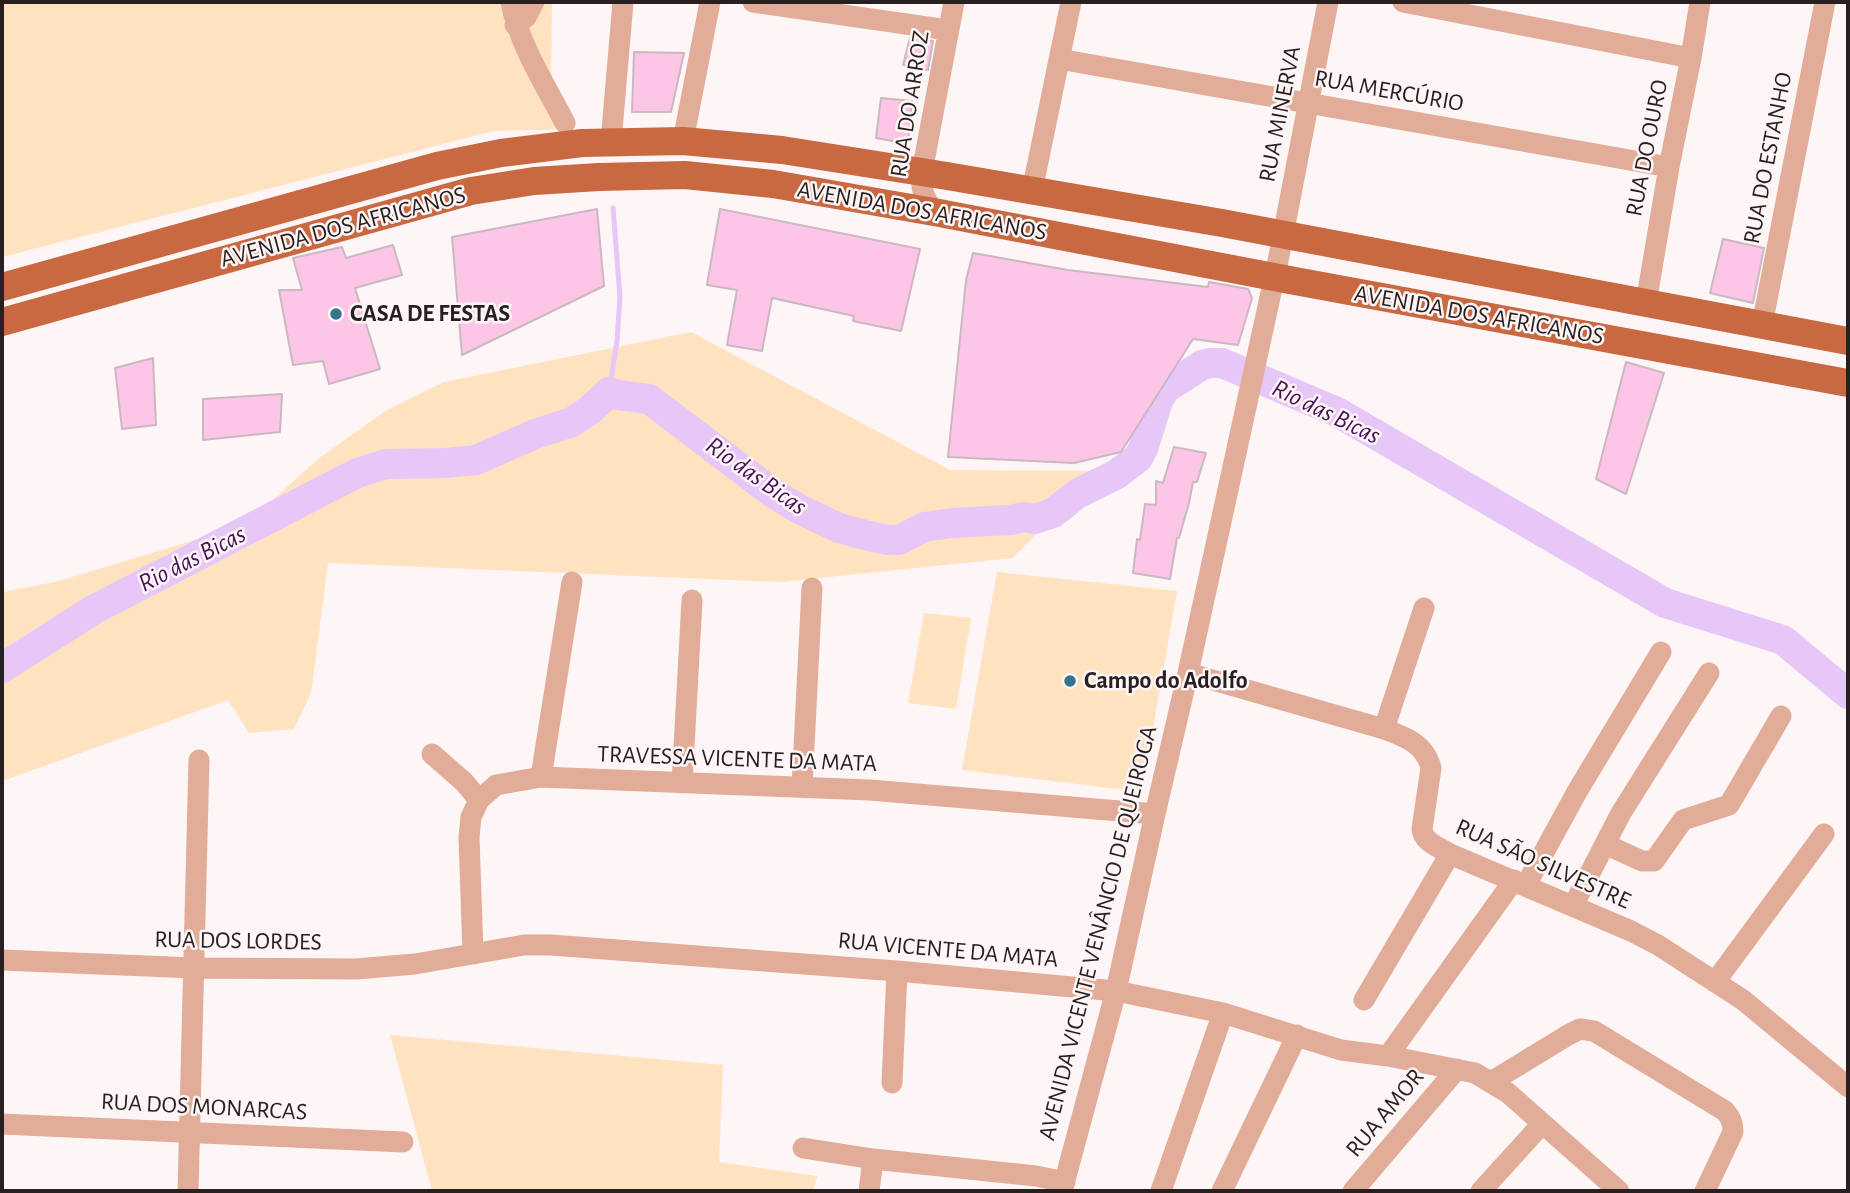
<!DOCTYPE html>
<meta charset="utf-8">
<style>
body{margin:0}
#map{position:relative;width:1850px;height:1193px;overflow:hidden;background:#fef5f6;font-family:"Alegreya Sans",sans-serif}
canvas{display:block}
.frame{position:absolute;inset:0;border:4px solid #271f20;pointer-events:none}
</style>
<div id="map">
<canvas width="1850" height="1193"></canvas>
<div class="frame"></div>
</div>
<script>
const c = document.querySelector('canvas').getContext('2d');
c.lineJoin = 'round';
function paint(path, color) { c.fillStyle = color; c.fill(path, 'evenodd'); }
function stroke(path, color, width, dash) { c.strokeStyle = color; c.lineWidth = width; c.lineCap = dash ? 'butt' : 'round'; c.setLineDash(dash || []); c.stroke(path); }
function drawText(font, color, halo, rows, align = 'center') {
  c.font = font + ' "Alegreya Sans",sans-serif'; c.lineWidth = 5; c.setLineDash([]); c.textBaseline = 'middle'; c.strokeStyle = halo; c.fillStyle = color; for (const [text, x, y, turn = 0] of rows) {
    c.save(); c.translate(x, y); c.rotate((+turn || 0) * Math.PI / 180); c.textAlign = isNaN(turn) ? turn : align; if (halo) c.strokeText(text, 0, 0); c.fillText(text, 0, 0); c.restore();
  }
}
paint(new Path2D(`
 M2 2H552L551 74 574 129 494 131 2 257Z
 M691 332 950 470 1097 471 1013 558 780 582 328 563 311 693 294 729 249 733 228 700 2 781V592L55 582 245 525 318 459 387 410 444 382Z
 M997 572 1177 591 1142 792 962 770Z
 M924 613 971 618 956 709 908 703Z
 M390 1035 723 1065 719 1162 817 1176 813 1191H432Z`), '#ffe2c0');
stroke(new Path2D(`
 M609 392 617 341 620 297 613 208`), '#e7c6f8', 5);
stroke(new Path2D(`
 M2 668 93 610 357 473 386 464 445 463 476 460 535 434 572 422 590 410 609 392 618 395 649 399 773 493 799 509 839 528 873 537 888 540H899L924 527 952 523 1010 520 1024 517 1035 519 1053 513 1077 494 1117 474 1138 458 1143 449 1158 401 1165 389 1202 365 1211 363H1222L1337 412 1665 603 1783 640 1848 694`), '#e7c6f8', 30);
const building = new Path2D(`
 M910 38 933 41 928 70 903 65Z
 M634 52 684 53 671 112H632Z
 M881 98 912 101 908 144 876 138Z
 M597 209 604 286 462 355 452 237Z
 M720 209 920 249 901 331 853 321 854 316 772 298 762 351 727 345 737 290 707 285Z
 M1723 239 1764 248 1753 303 1710 293Z
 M393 245 402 275 355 288 380 369 329 384 323 361 293 365 279 290H302L293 258 342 247 346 258Z
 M973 253 1068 270 1208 287 1209 282 1248 289 1252 298 1238 345 1193 339 1121 452 1074 463 948 457 966 280Z
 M153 358 156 425 122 429 115 368Z
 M1626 362 1664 373 1626 494 1596 479Z
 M282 394 280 432 203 440V399Z
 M1174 447 1206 453 1197 482H1193L1189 503 1179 538H1177L1170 579 1133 573 1137 539 1140 540 1145 504 1156 505V481L1163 483Z`);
paint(building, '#fec6e6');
stroke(building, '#cab8c2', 2);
stroke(new Path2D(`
 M511 2C519 45 545 84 565 123
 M753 2 948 30
 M1403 2 1691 58
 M515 25 526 17 534 2
 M1059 59 1669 167
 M683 141 710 2
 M611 142 623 2
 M1032 191 1071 2
 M934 212C924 197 920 190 922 172L954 2
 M1646 303 1669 167 1691 58 1700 2
 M1762 325 1825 2
 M1188 673 1384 729C1406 737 1425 744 1431 768L1422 829C1423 842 1439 847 1450 854L1631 931 1658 945 1743 1000 1848 1087
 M1384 729 1424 608
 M432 754 464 782 479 800
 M541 777 572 582
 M682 783 692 600
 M802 787 812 588
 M1605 844 1642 861H1654L1683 820 1729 805 1781 716
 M1526 885 1578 790 1661 652
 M1573 906 1621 813 1709 673
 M473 954 469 837 471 817 479 800 496 785 541 777 870 790 1155 814
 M2 960 194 968 356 969 415 964 524 945H551L897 971 1116 991 1223 1013 1341 1050 1388 1056 1475 1073 1508 1093 1619 1191
 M1715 982 1824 834
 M1364 1000 1450 854
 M1388 1056 1514 880
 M1491 1082 1568 1035 1580 1029 1594 1031 1725 1111C1731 1118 1733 1123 1733 1132L1705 1191
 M892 1083 897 971
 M2 1124 403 1142
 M803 1148 873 1159 1036 1176 1065 1182
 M188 1191 199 760
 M869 1191 873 1159
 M1062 1191 1116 991 1155 814 1188 673 1279 256 1328 2
 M1161 1191 1223 1013
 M1222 1191 1297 1035
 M1353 1191 1457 1069
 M1481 1191 1542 1124`), '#e2ad98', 21);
stroke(new Path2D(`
 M2 287 437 166 501 153 582 143 683 141 782 150 947 176 1222 223 1848 341
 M2 322 471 191 534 181 599 177 685 175 773 184 934 212 1295 281 1848 383`), '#c86942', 28);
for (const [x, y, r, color] of [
 [336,314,7,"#37748b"],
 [1070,681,7,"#37748b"]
]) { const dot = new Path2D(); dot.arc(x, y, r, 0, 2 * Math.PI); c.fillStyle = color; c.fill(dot); stroke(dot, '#fef5f6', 2.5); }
drawText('24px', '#271f20', '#fef5f6', [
 ["RUA MERCÚRIO",1389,91,10],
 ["RUA DO ARROZ",910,104,-81],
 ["RUA MINERVA",1280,114,-79],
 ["RUA DO OURO",1647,148,-79],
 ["RUA DO ESTANHO",1768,158,-79],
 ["AVENIDA DOS AFRICANOS",922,211,10],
 ["AVENIDA DOS AFRICANOS",343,227,-15],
 ["AVENIDA DOS AFRICANOS",1479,315,10],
 ["TRAVESSA VICENTE DA MATA",737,759,2],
 ["RUA SÃO SILVESTRE",1543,864,24],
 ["AVENIDA VICENTE VENÂNCIO DE QUEIROGA",1098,933,-76],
 ["RUA DOS LORDES",238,941,1],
 ["RUA VICENTE DA MATA",948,950,5],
 ["RUA DOS MONARCAS",204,1107,3],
 ["RUA AMOR",1385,1113,-50]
]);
drawText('bold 24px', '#271f20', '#fef5f6', [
 ["CASA DE FESTAS",350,314],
 ["Campo do Adolfo",1084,681]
], 'left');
drawText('italic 26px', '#46135b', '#fef5f6', [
 ["Rio das Bicas",1326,412,26],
 ["Rio das Bicas",756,476,35],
 ["Rio das Bicas",192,559,-27]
]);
</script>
